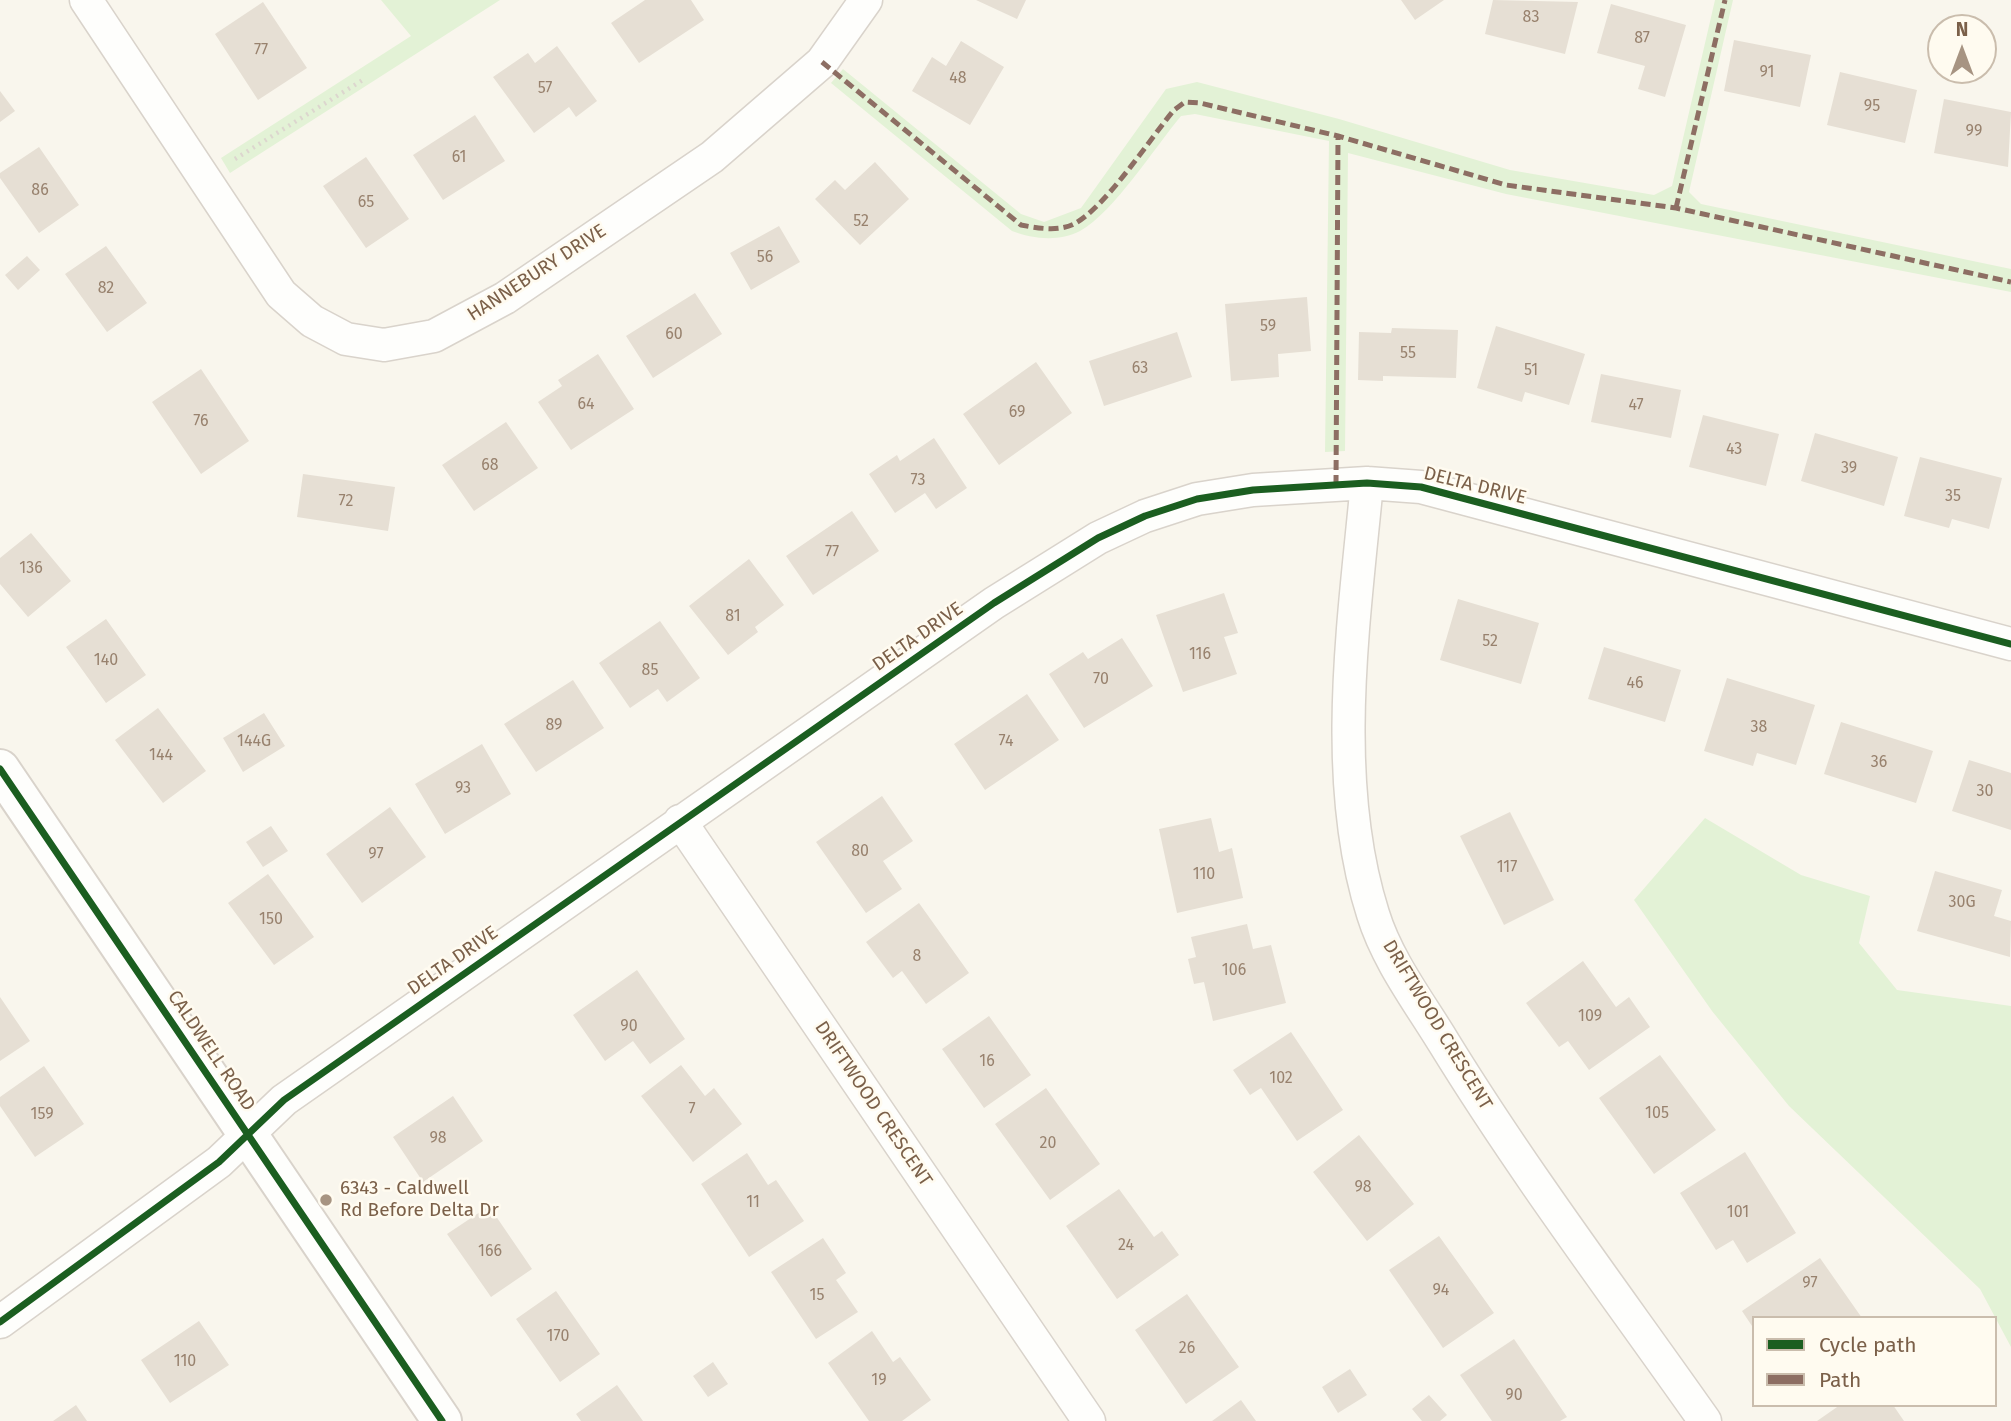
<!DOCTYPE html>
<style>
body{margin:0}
#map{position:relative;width:2011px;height:1421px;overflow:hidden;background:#f9f6ed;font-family:"Fira Sans",sans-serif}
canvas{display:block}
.legend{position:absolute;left:1752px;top:1316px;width:245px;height:91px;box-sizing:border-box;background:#fffbf0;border:2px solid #cabdad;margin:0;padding:9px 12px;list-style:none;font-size:21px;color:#7b6049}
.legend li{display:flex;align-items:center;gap:14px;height:35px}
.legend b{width:35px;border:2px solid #cabdad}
.north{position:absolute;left:1927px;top:14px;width:70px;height:70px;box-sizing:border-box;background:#fffbf0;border:2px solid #cabdad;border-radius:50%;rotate:0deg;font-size:19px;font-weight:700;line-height:28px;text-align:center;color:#7b6049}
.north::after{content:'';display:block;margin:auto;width:24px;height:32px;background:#a79482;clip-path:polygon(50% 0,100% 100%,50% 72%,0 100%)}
</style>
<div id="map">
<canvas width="2011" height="1421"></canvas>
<ul class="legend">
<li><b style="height:9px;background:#1b5e20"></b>Cycle path</li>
<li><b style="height:9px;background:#8d6e63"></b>Path</li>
</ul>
<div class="north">N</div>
</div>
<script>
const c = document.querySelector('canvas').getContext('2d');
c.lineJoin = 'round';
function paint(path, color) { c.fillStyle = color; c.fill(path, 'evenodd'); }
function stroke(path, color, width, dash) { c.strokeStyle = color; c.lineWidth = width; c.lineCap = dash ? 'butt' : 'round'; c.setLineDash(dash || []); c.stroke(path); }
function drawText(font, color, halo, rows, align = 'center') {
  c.font = font + ' "Fira Sans",sans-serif'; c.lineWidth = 5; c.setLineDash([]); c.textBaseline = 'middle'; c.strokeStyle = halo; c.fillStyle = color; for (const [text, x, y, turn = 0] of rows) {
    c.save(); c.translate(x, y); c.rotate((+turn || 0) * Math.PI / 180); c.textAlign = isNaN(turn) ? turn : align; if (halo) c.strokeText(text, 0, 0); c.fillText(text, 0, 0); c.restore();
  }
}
paint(new Path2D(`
 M381 0H500L230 173 221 158 411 36Z
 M1715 0H1733L1689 192 1701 204 2011 269V292L1506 194 1348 153 1345 451 1325 452 1329 141 1195 114 1181 116C1155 147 1114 212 1080 231 1059 242 1033 239 1012 231L831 83 843 69 1021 214 1044 222 1081 208 1166 89 1197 82 1339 119 1510 170 1654 195 1672 186Z
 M1705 818 1801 875 1870 896 1859 943 1897 990 2011 1006V1347L1980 1289 1789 1106 1712 1011 1634 900Z`), '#e3f2d6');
paint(new Path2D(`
 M645 0H691L704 20 639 63 611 23Z
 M976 0H1026L1017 19Z
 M1401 0H1444L1415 20Z
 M1493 0 1578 2 1565 54 1485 34Z
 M263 2 307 68 258 100 215 34Z
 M1611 4 1686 25 1665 97 1638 89 1645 66 1597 53Z
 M1734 40 1811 55 1800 107 1724 91Z
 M961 41 1004 67 970 125 912 91 932 57 946 66Z
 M557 46 597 101 576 117 569 107 534 133 493 77 528 53 535 63Z
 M1840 72 1917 90 1905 143 1827 125Z
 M0 91 15 111 0 122Z
 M1944 99 2011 112 2008 167 1934 153Z
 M475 115 505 161 443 200 413 155Z
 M39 147 79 205 39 233 0 178V173Z
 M366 157 409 219 366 248 323 186Z
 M875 162 909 199 860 245 815 199 835 180 845 190Z
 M779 226 800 262 751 290 730 253Z
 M106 246 147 303 107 332 65 274Z
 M27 256 40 270 18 290 5 275Z
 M695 293 722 334 653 378 626 336Z
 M1307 297 1311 351 1278 354 1279 377 1231 381 1225 304Z
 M1496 326 1585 354 1569 405 1525 392 1522 402 1477 388Z
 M1392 328 1458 330 1456 378 1383 376V381L1358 380 1359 332 1391 333Z
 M1177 332 1192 377 1104 406 1089 361Z
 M598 354 634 409 571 450 538 402 562 386 558 380Z
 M1036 362 1072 413 999 465 963 414Z
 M201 369 249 441 201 474 152 402Z
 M1601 374 1681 390 1671 438 1591 422Z
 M1703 415 1779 434 1766 486 1689 467Z
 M506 422 538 468 474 511 442 465Z
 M1815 433 1898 457 1884 506 1801 481Z
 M934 438 967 488 936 509 925 493 895 513 869 474 897 455 900 461Z
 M1920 457 2002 478 1989 529 1952 519 1949 528 1904 516Z
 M303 474 395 487 388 531 297 517Z
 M852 511 879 551 813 595 786 556Z
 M31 533 71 581 28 617 0 584V558Z
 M749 559 784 605 755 627 758 632 728 655 689 606Z
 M1224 593 1238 633 1224 637 1237 674 1183 692 1156 615Z
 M1458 599 1539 623 1521 684 1440 660Z
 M106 619 146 675 106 703 66 647Z
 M660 621 700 678 667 702 658 689 630 708 599 663Z
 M1122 638 1153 686 1084 728 1049 674 1083 652 1088 659Z
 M1604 647 1681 670 1665 722 1588 699Z
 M1727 678 1815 705 1796 765 1757 753 1753 766 1704 751Z
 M573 680 604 728 536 772 504 724Z
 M1027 694 1059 740 985 790 954 744Z
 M158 708 206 771 163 803 115 740Z
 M264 713 285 746 243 772 223 738Z
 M1841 722 1933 751 1916 803 1824 774Z
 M482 744 511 794 445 834 415 784Z
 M1969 760 2011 773V830L1952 811Z
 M882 796 913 841 883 861 902 889 866 913 816 842Z
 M390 807 426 857 362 903 326 854Z
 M1510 812 1554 900 1504 925 1460 836Z
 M1211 818 1219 852 1232 848 1243 898 1177 913 1159 829Z
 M271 826 288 851 263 867 246 842Z
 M1935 871 2002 890 1994 916 2011 921 2010 957 1917 931Z
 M268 874 314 937 274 965 228 903Z
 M919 903 969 973 926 1004 902 971 893 978 866 942Z
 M1247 924 1253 949 1271 945 1286 1003 1213 1021 1204 982 1194 984 1188 959 1196 957 1191 937Z
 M1583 961 1616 1007 1629 997 1650 1027 1589 1070 1568 1041 1559 1047 1526 1003Z
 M637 970 685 1039 650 1064 633 1041 605 1061 573 1015Z
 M0 997 30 1041 0 1061Z
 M989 1016 1031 1075 984 1108 942 1049Z
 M1291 1032 1343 1110 1297 1141 1261 1088 1250 1095 1233 1070Z
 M1660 1055 1716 1130 1654 1174 1599 1098Z
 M681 1065 705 1096 714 1088 742 1124 693 1162 641 1096Z
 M44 1066 84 1124 35 1157 0 1106V1097Z
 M1046 1088 1100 1164 1050 1200 995 1124Z
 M453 1096 483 1141 423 1182 393 1137Z
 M1359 1135 1414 1204 1367 1241 1313 1172Z
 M1745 1152 1796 1233 1747 1263 1733 1240 1716 1250 1680 1193Z
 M747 1153 768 1185 776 1180 804 1221 749 1257 701 1184Z
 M1119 1189 1154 1237 1162 1231 1179 1255 1117 1299 1066 1226Z
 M489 1206 532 1269 491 1297 447 1234Z
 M1439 1236 1494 1313 1443 1348 1389 1270Z
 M823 1238 846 1273 836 1280 858 1312 816 1339 771 1272Z
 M1820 1258 1862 1318H1754V1329L1742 1311Z
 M556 1291 600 1354 560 1382 516 1319Z
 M1187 1294 1239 1367 1186 1404 1135 1330Z
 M199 1321 229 1365 170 1403 141 1360Z
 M872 1331 893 1362 900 1357 931 1400 902 1421H869L828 1363Z
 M1514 1339 1567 1417 1560 1421H1492L1460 1375Z
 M713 1362 728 1384 708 1397 693 1376Z
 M1350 1369 1367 1395 1338 1413 1322 1387Z
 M617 1385 643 1421H581L576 1414Z
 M1429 1395 1447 1415 1440 1421H1422L1412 1409Z
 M1241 1400 1256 1421H1212Z
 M76 1405 87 1421H53Z
 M1840 1405H1893L1904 1421H1817Z`), '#e6dfd4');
const minor = new Path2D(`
 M86 0 281 294 312 321 346 339 384 345 434 336 505 298 712 157 822 62 866 0
 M1367 483C1354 621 1330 779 1373 914 1387 960 1419 1002 1444 1043 1524 1173 1617 1296 1705 1421
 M680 821 1089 1421
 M0 1322 219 1162 284 1100 994 603 1098 538 1145 516 1197 499 1253 490 1367 483 1421 487 2011 644`);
const tertiary = new Path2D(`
 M0 769 442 1421`);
stroke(minor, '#d9d3cb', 35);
stroke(tertiary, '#d9d3cb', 42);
stroke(new Path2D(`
 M235 159 366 78`), '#dcd6ce', 4.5, [2, 5]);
stroke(minor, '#fefefc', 32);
stroke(tertiary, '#fefefc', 38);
stroke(new Path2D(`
 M822 62 1021 225C1037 228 1058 232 1074 224 1106 207 1149 140 1174 110L1185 102 1200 103 1338 136 1506 185 1676 208 2011 282
 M1676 208 1725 0
 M1336 485 1338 136`), '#8d6e63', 5, [10, 5]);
stroke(new Path2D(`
 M0 769 442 1421
 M0 1322 219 1162 284 1100 994 603 1098 538 1145 516 1197 499 1253 490 1367 483 1421 487 2011 644`), '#1b5e20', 7);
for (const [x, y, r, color] of [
 [326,1200,7,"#a79482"]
]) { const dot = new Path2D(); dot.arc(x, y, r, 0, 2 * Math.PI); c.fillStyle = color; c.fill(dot); stroke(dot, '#fffbf0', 2.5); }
drawText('16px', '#98826e', null, [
 ["83",1531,18],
 ["87",1642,39],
 ["77",261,51],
 ["91",1767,73],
 ["48",958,79],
 ["57",545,89],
 ["95",1872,107],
 ["99",1974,132],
 ["61",459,158],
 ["86",40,191],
 ["65",366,203],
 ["52",861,222],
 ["56",765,258],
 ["82",106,289],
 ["59",1268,327],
 ["60",674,335],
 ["55",1408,354],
 ["63",1140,369],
 ["51",1531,371],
 ["64",586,405],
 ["47",1636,406],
 ["69",1017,413],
 ["76",201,422],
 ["43",1734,450],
 ["68",490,466],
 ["39",1849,469],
 ["73",918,481],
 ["35",1953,497],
 ["72",346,502],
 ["77",832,553],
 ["136",31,569],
 ["81",733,617],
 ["52",1490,642],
 ["116",1200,655],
 ["140",106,661],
 ["85",650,671],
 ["70",1101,680],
 ["46",1635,684],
 ["89",554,726],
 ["38",1759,728],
 ["144G",254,742],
 ["74",1006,742],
 ["144",161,756],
 ["36",1879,763],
 ["93",463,789],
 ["30",1985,792],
 ["80",860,852],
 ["97",376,855],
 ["117",1507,868],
 ["110",1204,875],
 ["30G",1962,903],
 ["150",271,920],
 ["8",917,957],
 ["106",1234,971],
 ["109",1590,1017],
 ["90",629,1027],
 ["16",987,1062],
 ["102",1281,1079],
 ["7",692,1110],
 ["105",1657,1114],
 ["159",42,1115],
 ["98",438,1139],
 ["20",1048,1144],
 ["98",1363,1188],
 ["11",753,1203],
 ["101",1738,1213],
 ["24",1126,1246],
 ["166",490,1252],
 ["97",1810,1284],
 ["94",1441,1291],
 ["15",817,1296],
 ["170",558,1337],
 ["26",1187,1349],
 ["110",185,1362],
 ["19",879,1381],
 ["90",1514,1396]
]);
drawText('19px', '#7b6049', '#fffbf0', [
 ["HANNEBURY DRIVE",537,273,-33],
 ["DELTA DRIVE",1475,486,14],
 ["DELTA DRIVE",918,637,-35],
 ["DELTA DRIVE",453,961,-35],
 ["DRIFTWOOD CRESCENT",1437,1025,59],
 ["CALDWELL ROAD",211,1051,56],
 ["DRIFTWOOD CRESCENT",873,1104,56]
]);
drawText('19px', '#7b6049', '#fffbf0', [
 ["6343 - Caldwell",340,1189],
 ["Rd Before Delta Dr",340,1211]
], 'left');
</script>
